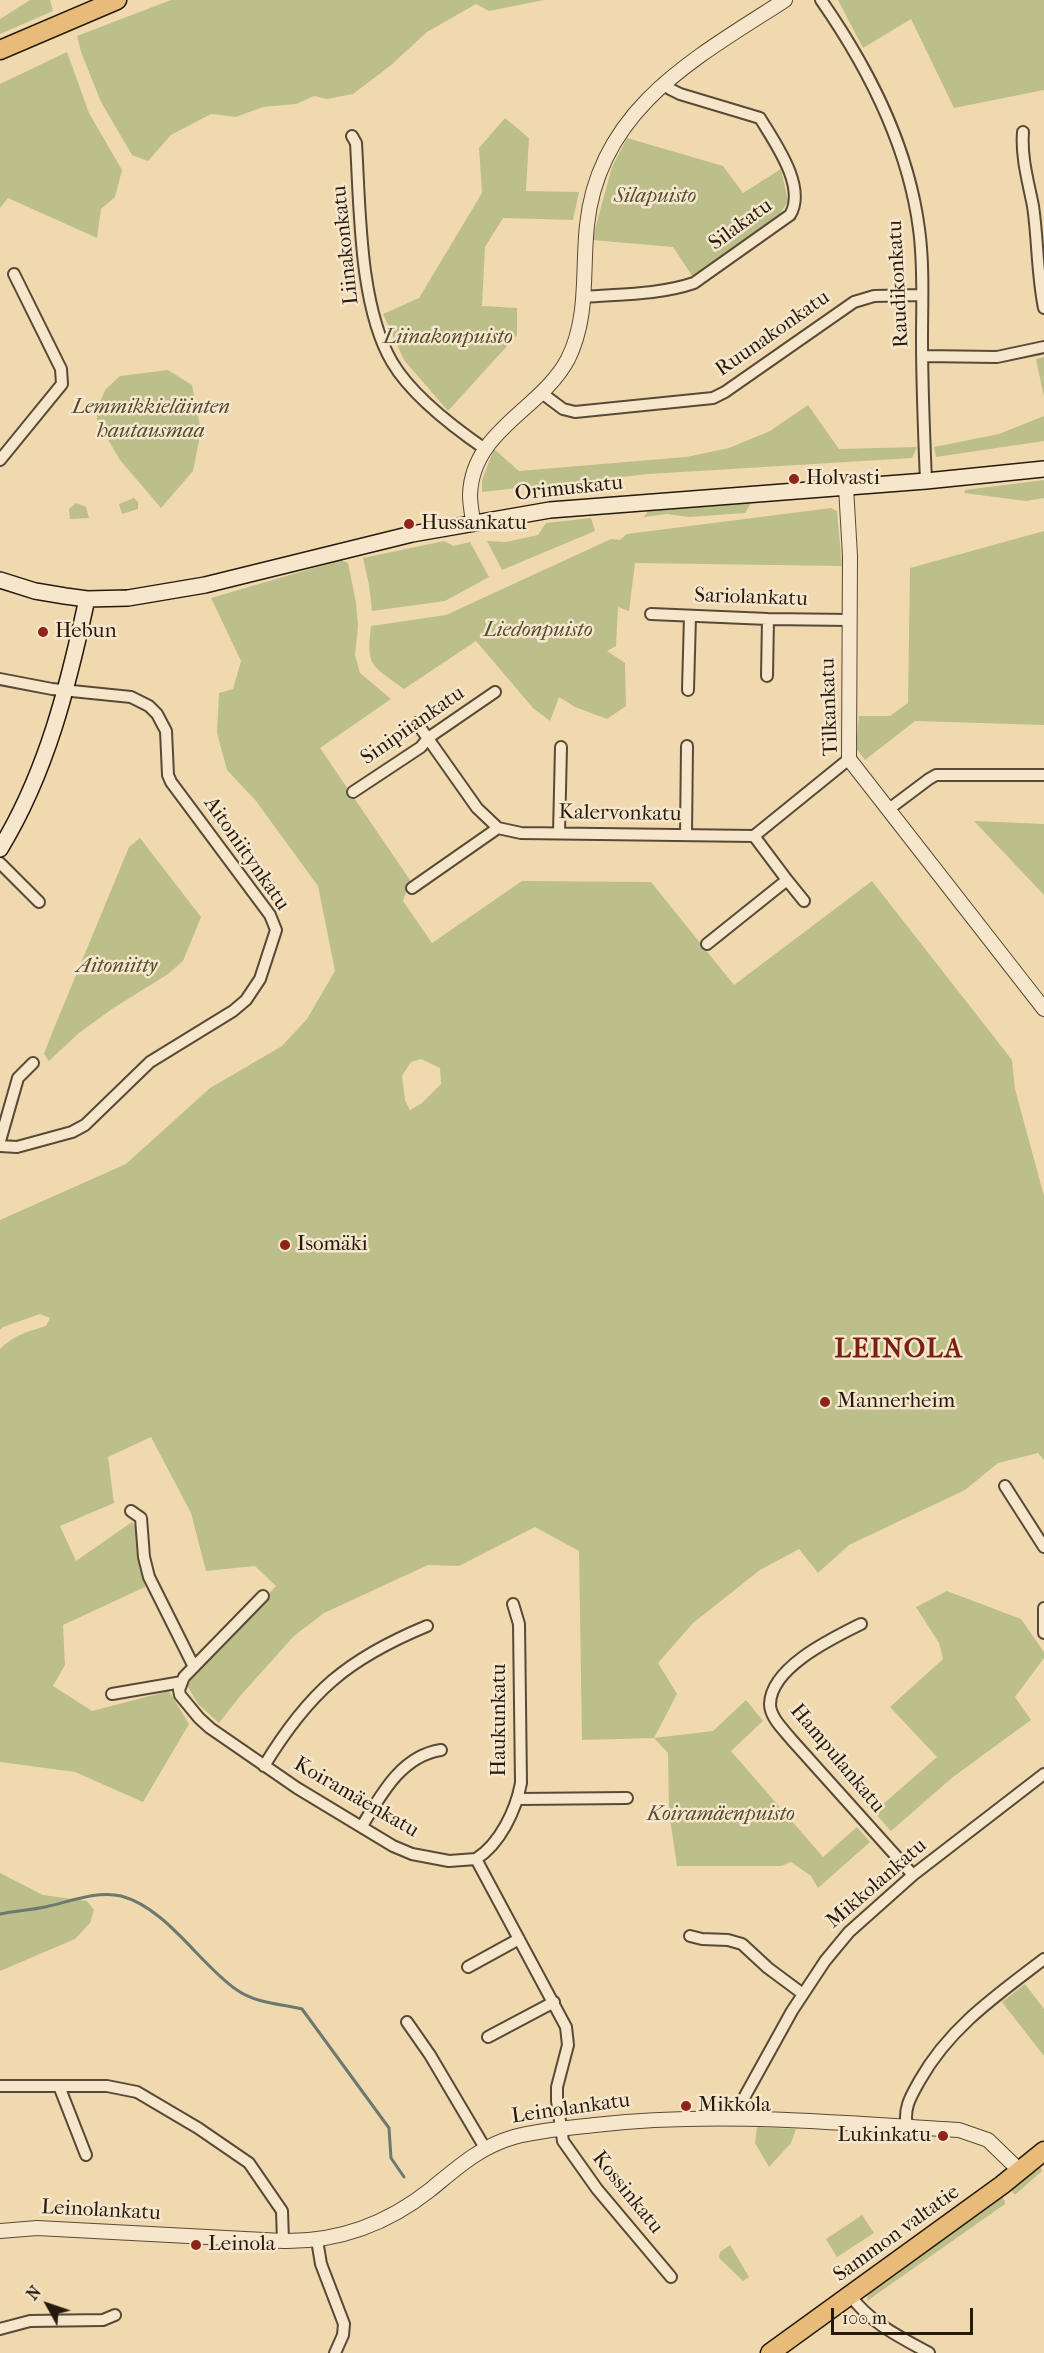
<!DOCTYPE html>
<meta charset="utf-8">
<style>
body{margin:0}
#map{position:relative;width:1044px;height:2353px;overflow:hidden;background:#f1d9af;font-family:"IM FELL French Canon",serif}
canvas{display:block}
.north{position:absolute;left:18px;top:2275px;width:60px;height:60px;-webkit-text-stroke:4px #f6e6cb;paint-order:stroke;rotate:310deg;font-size:16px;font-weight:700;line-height:24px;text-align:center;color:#251a0d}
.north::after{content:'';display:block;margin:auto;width:21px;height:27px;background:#251a0d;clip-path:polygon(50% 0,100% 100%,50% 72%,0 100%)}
.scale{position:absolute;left:831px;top:2308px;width:142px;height:27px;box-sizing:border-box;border:3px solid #251a0d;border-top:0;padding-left:8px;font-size:18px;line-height:21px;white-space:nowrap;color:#251a0d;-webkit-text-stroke:4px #f6e6cb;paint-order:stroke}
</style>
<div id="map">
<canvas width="1044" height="2353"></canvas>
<div class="north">N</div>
<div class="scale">100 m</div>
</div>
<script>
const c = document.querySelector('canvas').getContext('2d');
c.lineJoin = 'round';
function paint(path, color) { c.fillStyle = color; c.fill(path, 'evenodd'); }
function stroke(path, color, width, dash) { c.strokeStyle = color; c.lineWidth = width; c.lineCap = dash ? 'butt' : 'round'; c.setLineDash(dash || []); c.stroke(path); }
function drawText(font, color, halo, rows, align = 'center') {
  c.font = font + ' "IM FELL French Canon",serif'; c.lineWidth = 5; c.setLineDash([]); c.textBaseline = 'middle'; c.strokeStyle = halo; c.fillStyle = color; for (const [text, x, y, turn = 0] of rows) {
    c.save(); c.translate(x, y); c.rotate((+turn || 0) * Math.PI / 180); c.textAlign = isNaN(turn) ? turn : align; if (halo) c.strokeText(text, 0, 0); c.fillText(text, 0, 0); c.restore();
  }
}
paint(new Path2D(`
 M30 0H50L53 11 0 34V19Z
 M171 0H544L489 11 476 4 427 32 390 66 353 94 327 99 314 96 296 104 263 107 236 117 211 114 171 135 148 161 132 155 101 102 81 52 77 36Z
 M838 0H1044V90L954 108 911 19 863 48Z
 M67 52 89 113 122 170 115 197 101 209 97 238 8 198 0 208V84Z
 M505 118 529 138 526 191 579 192 573 220 503 218 485 247 482 306 517 308V335L448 411 404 360 383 314 419 298 482 193 479 148Z
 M627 138 723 166 743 193 781 169 788 201 778 217 693 277 673 247 592 240 612 167Z
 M1044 357V397L1036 359Z
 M168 370 192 385 201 431 193 471 161 508 120 460 97 421V410L105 390 120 376Z
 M808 405 839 449 917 447 912 458 649 474 482 492V480L494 449 519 471 686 457 729 448 770 431Z
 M1044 416V441L936 457 934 447 999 434Z
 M1044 480V498L1026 501 964 493 965 490Z
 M134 498 138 502V509L122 514 119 504Z
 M76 503 86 507 89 518 70 519 69 509Z
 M751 503 745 513 689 517 667 514 644 517 648 511Z
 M831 508 837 511 842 566 635 563 629 611 618 607 616 646 607 651 625 663 626 706 607 719 575 707 559 697 550 721 533 708 476 641 404 689C372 665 366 668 371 626L446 615 611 539 620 540 627 534Z
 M591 518 595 531 502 570 487 541 506 542 538 535 546 523Z
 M1044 531V725L915 721 865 760 856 748 859 716H890L908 703 910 568Z
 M444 541 454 546 470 542 489 577 445 601 372 611 369 585 363 558Z
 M341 560 348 563 356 602 358 627 355 655 360 673 391 699 320 748 410 880 403 901 432 943 522 881 651 882 734 985 872 881 1012 1060 1015 1089 1044 1196V1460L1038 1453 998 1463 965 1490 849 1545 818 1573 799 1549 760 1570 693 1623 658 1663 677 1694 654 1738 713 1731 746 1700 763 1721 731 1751 823 1857 857 1827 870 1842 818 1888 811 1876 791 1862 781 1866H677L669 1812 668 1753 654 1738 582 1740 579 1551 535 1527 459 1566 428 1565 324 1613 294 1636 241 1695 219 1723 198 1704 186 1684 276 1586 255 1566 206 1571 191 1513 151 1437 108 1457 114 1503 60 1526 76 1561 132 1522 137 1528 145 1587 63 1625 65 1665 53 1686 92 1711 169 1691 189 1724 143 1802 75 1772 0 1762V1349C12 1336 29 1331 46 1326L50 1318 40 1314 3 1327 0 1330V1220L126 1164 210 1088 282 1046 307 1019 335 971 318 886 256 801 227 770 217 733 219 693 233 689 241 661 211 598ZM421 1059 440 1068 441 1084 422 1103 410 1110 405 1100 402 1076 411 1062Z
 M974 821 1044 824V895Z
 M140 838 201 917 183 961 168 974 112 1009 79 1033 49 1061 44 1054 52 1033 129 847Z
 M947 1591 1021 1619 1044 1652V1658L1015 1697 1031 1720 953 1777 891 1831 874 1812 937 1757 890 1707 943 1659 939 1643 916 1607Z
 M0 1873 43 1895 87 1901 94 1910 90 1923 75 1939 0 1971Z
 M1025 1984 1044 2009V2056L1002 2002Z
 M757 2127 796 2129 791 2143 769 2167 755 2143Z
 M1040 2166 1042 2171 1016 2194H1014L1010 2189Z
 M1001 2195 1005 2201V2204L867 2301 868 2293 873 2289Z
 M862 2215 874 2233 837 2257 826 2239Z
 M730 2245 749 2277 743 2281 719 2258 720 2252Z`), '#bcbf89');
stroke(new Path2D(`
 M0 1914C15 1911 30 1910 45 1907 69 1902 97 1890 121 1896 167 1908 200 1965 237 1990 255 2003 281 2004 302 2009L389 2128 391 2158 404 2177`), '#6c7970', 3);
const minor = new Path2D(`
 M821 0C869 69 908 145 919 229 924 265 922 303 922 339 922 386 924 434 926 481
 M1023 132C1021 157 1028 181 1033 206 1038 240 1037 274 1044 308
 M352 136 356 143C360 208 359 306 392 362 412 396 453 427 485 449
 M584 297C621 294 658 295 694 283L790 215C807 187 775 143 760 118L680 94 670 89 664 83
 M922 356 997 357 1044 347
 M543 394 563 409 575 412 713 398 725 392 854 302 874 296 922 295
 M0 460 62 384 61 369 14 274
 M651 614 768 619 850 620
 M767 676 768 619
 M0 679 52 689 131 697 149 706 157 714 166 731 168 775 171 782 270 915 276 930 260 979 246 1000 233 1011 150 1062 85 1125 72 1132 17 1147 0 1146
 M688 690 690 616
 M417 723 477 808 498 828 521 833 754 836 849 759
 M353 792 421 747 428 738 495 692
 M889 809 929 779 936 775H1044
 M559 833 561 747
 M686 835 687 746
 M0 863 39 902
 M787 880 804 901
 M412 888 498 828
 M707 944 787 880 754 836
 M0 1141 18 1078 33 1063
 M1005 1486 1044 1547
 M131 1511 141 1518 144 1557 149 1577 194 1667
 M1044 1608V1633
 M861 1624C833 1638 771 1667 770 1704 770 1717 783 1729 791 1739L913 1875
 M182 1682 179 1690 180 1695 199 1718 210 1728 297 1788 393 1846 412 1854 449 1861 476 1859 566 2027 568 2045 557 2087V2101L563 2141 597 2189 671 2277
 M112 1694 182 1682 184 1677 263 1596
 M264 1766C309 1692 347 1659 427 1626
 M518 1799 627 1798
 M362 1826C381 1795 401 1756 441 1750
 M476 1859C500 1844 516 1810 521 1783L519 1624 513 1604
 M690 1936 702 1939 728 1940 742 1944 768 1968 803 1994
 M468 1967 519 1939
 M407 2022 430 2055 485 2148
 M488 2037 554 2002
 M0 2086H107L137 2092 198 2128 249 2163 282 2211 283 2241
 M59 2086 86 2155
 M740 2118 745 2096 792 2011 825 1961 849 1932 913 1875 1044 1774
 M907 2127C903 2108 911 2096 920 2080 950 2027 997 1995 1044 1959
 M317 2240 321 2264 344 2324 343 2335 335 2353
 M850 2295C870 2323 900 2337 929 2353
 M0 2329 30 2321 103 2320 115 2315`);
const tertiary = new Path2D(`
 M846 487 850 556 849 759 1044 1009
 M473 522C472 513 470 504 470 495 472 430 541 410 568 359 589 317 582 271 587 225 599 108 697 57 785 0
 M0 2231 37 2228 283 2241C338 2242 387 2224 430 2190 457 2168 479 2147 514 2137 540 2130 568 2128 595 2125 716 2111 837 2123 959 2130L988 2140 1019 2170`);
const secondary = new Path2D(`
 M0 580 35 591 65 596 87 599 128 598 205 585 412 534 550 510 926 481 1044 469
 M0 849C47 772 68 686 87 599`);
const primary = new Path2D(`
 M770 2353 1002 2185 1044 2151`);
const trunk = new Path2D(`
 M0 50 117 0`);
stroke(minor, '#584a36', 14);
stroke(tertiary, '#584a36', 16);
stroke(secondary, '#251a0d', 18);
stroke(primary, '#251a0d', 21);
stroke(trunk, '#251a0d', 21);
stroke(minor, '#f6e6cb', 10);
stroke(tertiary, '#f6e6cb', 14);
stroke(secondary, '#f6e6cb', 15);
stroke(primary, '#e8bc78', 18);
stroke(trunk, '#e8bc78', 18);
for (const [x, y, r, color] of [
 [794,479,6,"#8f2418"],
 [409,524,6,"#8f2418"],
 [43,632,6,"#8f2418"],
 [285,1245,6,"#8f2418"],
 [825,1402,6,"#8f2418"],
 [686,2106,6,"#8f2418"],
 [943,2136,6,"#8f2418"],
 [196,2245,6,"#8f2418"]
]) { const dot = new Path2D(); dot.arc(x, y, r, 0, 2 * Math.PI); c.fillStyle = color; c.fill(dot); stroke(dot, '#f6e6cb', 2); }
drawText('italic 21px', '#524c32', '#f6e6cb', [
 ["Silapuisto",655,197],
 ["Liinakonpuisto",448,338],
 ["Lemmikkieläinten",151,408],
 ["hautausmaa",151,432],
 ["Liedonpuisto",538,631],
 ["Aitoniitty",117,967],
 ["Koiramäenpuisto",721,1815]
]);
drawText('21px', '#251a0d', '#f6e6cb', [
 ["Silakatu",741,225,-36],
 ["Liinakonkatu",346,245,-96],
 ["Raudikonkatu",899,284,-93],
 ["Ruunakonkatu",773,334,-35],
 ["Orimuskatu",569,489,-6],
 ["Sariolankatu",751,598,2],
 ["Tilkankatu",830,707,-92],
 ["Sinipiiankatu",413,726,-35],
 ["Kalervonkatu",620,814,1],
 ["Aitoniitynkatu",246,854,55],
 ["Haukunkatu",500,1720,-90],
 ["Hampulankatu",837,1759,50],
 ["Koiramäenkatu",356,1798,30],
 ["Mikkolankatu",877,1884,-41],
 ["Leinolankatu",571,2109,-8],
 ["Kossinkatu",627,2193,51],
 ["Leinolankatu",101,2211,3],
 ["Sammon valtatie",897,2234,-36]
]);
drawText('21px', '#251a0d', '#f6e6cb', [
 ["Holvasti",806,479],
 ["Hussankatu",421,524],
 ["Hebun",55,632],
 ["Isomäki",297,1245],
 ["Mannerheim",837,1402],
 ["Mikkola",698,2106],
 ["Lukinkatu",931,2136,"right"],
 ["Leinola",208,2245]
], 'left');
c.letterSpacing = '1.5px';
drawText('bold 27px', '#7a1f14', '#f6e6cb', [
 ["LEINOLA",899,1350]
]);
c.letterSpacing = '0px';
</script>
